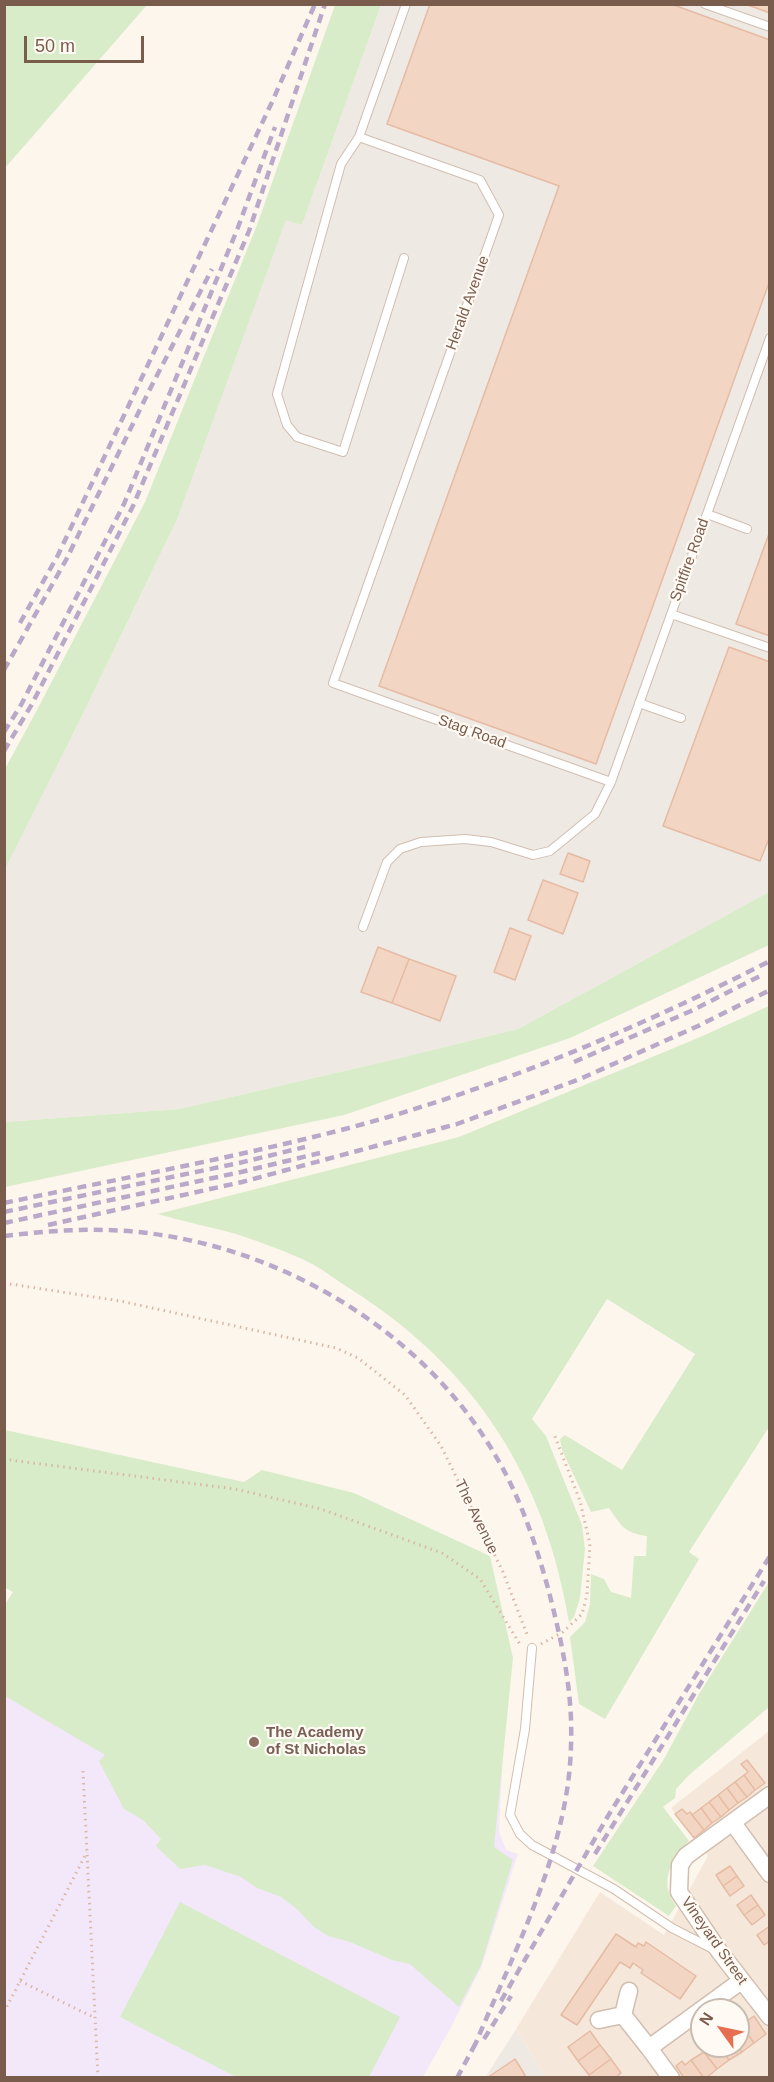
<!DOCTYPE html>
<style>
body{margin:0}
#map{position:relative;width:774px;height:2082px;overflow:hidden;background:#fdf6ec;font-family:Helvetica,sans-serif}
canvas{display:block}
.frame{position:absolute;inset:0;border:6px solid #7a5c4d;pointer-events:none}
.north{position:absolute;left:690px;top:1998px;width:60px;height:60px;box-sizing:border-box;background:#fffaf3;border:2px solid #cabbb1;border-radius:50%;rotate:303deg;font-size:16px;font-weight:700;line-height:24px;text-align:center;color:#7a5c4d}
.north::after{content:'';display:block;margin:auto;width:21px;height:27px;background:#e76f51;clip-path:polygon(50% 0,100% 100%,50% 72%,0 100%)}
.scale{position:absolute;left:24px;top:36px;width:120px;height:27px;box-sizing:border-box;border:3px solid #7a5c4d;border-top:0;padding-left:8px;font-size:18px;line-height:21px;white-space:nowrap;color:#7a5c4d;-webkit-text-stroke:4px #fffaf3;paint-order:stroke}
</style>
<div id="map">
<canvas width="774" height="2082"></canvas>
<div class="frame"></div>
<div class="north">N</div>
<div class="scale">50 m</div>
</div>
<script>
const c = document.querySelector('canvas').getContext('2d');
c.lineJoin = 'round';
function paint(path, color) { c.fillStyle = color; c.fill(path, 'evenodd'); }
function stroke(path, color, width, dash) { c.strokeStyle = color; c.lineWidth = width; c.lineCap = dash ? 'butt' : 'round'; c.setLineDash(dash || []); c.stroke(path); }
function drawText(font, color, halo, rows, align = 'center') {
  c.font = font + ' Helvetica,sans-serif'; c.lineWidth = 4.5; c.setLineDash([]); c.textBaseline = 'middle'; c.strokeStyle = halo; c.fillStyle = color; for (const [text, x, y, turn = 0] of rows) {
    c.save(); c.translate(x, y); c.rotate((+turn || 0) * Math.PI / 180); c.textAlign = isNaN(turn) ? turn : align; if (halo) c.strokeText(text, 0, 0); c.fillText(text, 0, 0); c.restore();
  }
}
paint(new Path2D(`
 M769 1731V2076L545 2077 516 2029 600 1892 664 1935 708 1856 671 1808ZM702 2010H738V2046H702Z`), '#f5e8da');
paint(new Path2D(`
 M381 5H769V892L518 1029 392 1060 179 1109 5 1122 4 869 78 724 177 520 286 219 302 225Z
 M516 2029 545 2077H548L485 2078Z`), '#efe9e4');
paint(new Path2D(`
 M5 1587 507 1671 499 1831 506 1850 518 1854 481 1968 450 2029 423 2077H5L4 1605 13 1592Z`), '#f3e8fa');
paint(new Path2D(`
 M4 5H147L5 168H4Z
 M335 5H381L302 225 286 220 177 520 78 724 5 869V769L38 708 145 502 257 225Z
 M769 892V945L570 1038 344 1115 5 1187V1122L179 1109 392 1060 518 1029Z
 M769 1006V1427L689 1552 699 1559 605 1719 579 1704 570 1637 585 1622 590 1604 591 1574 604 1579 611 1592 631 1598 634 1556H646L647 1536C625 1533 621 1526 609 1508L591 1512 562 1450 560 1439 565 1435 622 1470 695 1354 607 1299 532 1419 546 1436 582 1525 585 1549 580 1598 574 1617 569 1622C545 1478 476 1369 352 1290 336 1280 319 1266 302 1259 279 1249 253 1239 229 1232 206 1226 182 1221 158 1214L459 1137 698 1038Z
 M5 1430 244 1482 262 1470 354 1493 490 1556 513 1658 494 1847 513 1860 481 1965 459 2007 410 1964 392 1960 350 1942 328 1936 314 1927 297 1909 281 1897 257 1888 241 1877 205 1865 180 1869 156 1846 161 1839 143 1820 124 1809 99 1761 105 1755 5 1696V1605L13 1592 4 1587Z
 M769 1582V1707L689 1775 676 1789 675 1798 663 1807 689 1841C671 1861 658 1881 676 1906L669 1916 593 1866 664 1759 699 1694Z
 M180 1902 400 2017 369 2077H236L120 2017Z`), '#d8ecc9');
const building = new Path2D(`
 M430 4H671L770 40V280L596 764 379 686 559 186 387 124Z
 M745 4H770V13Z
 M770 531V636L736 624Z
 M729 647 770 662V836L760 861 663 826Z
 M568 853 590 861 583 882 560 874Z
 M543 880 578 893 563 934 528 920Z
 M510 928 531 936 515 980 494 972Z
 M378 947 409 959 392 1003 361 992Z
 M409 959 456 976 440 1021 392 1003Z
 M747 1760 765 1783 755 1790 744 1775 748 1772 741 1764Z
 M744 1775 755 1790 747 1797 735 1782Z
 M735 1782 747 1797 738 1803 727 1788Z
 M727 1788 738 1803 729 1810 718 1795Z
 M718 1795 729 1810 721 1817 709 1802Z
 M709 1802 721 1817 712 1823 701 1808Z
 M701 1808 712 1823 704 1830 692 1815Z
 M682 1809 687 1814 690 1812 704 1830 694 1838 675 1814Z
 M730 1866 737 1876 723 1886 716 1875Z
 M737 1876 744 1886 730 1896 723 1886Z
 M751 1895 758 1905 744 1915 737 1905Z
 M758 1905 765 1915 752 1925 744 1915Z
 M770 1926V1941L764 1945 757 1935Z
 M616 1934 636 1947 638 1943 644 1946 646 1942 696 1976 680 1999 641 1973 643 1970 633 1963 630 1968 620 1962 577 2025 561 2015Z
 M754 2016 766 2034 754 2043 741 2025Z
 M741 2025 754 2043 742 2052 738 2046V2027Z
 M590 2031 600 2045 578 2061 568 2047Z
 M600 2045 611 2059 589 2075 578 2061Z
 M712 2046H719L729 2060 717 2069 704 2052Z
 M719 2046H738L742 2052 729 2060Z
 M704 2052 717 2069 706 2078H704L691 2060Z
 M515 2059 525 2075 522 2078H487Z
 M611 2059 621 2073 615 2078H590L589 2075Z
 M691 2060 704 2078H684L676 2066 682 2061 685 2065Z`);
paint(building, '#f3d5c3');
stroke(building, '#e6bba3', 1.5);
const lane = new Path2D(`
 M406 4 359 137 480 180 499 215 333 683 611 782
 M705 4 770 27
 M359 137 341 164 277 394 287 425 297 437 343 452 404 258
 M707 514 747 529
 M671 614 770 648
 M639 703 681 718
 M363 927 387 862 400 849 421 842 465 839 491 842 533 855 550 851 595 814 611 782 770 338
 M532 1648 525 1729 510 1815 520 1834 532 1845 614 1889 672 1928 713 1949`);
const street = new Path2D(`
 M770 1795 686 1856 680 1865 679 1892 719 1951 770 2017
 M733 1823 770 1874
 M623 2015 629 1991
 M599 2020 623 2015 649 2048 741 1981
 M649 2048 671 2078`);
stroke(lane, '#d1beb0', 10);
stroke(street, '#d1beb0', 19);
stroke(new Path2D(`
 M4 7 7 4
 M4 1283 120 1301 336 1348 358 1358 405 1395 441 1446 503 1572 528 1637
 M4 1462 10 1460 235 1489 321 1509 442 1553 480 1579 521 1646
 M541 1644 563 1632 582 1614 587 1595 590 1544 580 1501 554 1434
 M83 1771 98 2078
 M20 1981 95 2018
 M4 2012 87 1852`), '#d9b8a5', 3, [1.5, 4.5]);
stroke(lane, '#fff', 8);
stroke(street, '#fff', 16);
stroke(new Path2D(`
 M20 623 58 555 273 100 315 4
 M4 670 66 560 151 387 212 269
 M4 732 21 705 124 504 237 230 275 127
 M4 751 32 704 133 506 249 231 325 4
 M574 1062 691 1011 762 975
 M4 1203C118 1179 233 1158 345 1129 493 1090 634 1030 770 961
 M4 1212 239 1163 305 1147
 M4 1223 241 1172 320 1153
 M48 1225 242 1182 457 1124 580 1079 698 1026 770 990
 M4 1236C38 1232 72 1229 106 1230 259 1234 416 1321 494 1453 520 1496 536 1544 549 1592 562 1643 573 1692 571 1745 569 1849 514 1951 475 2045
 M595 1854 764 1581
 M501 2001 608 1816 770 1556
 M484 2039 511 1996
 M457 2078 478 2039`), '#b9a8c9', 4.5, [9, 6]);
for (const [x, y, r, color] of [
 [254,1742,6,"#8d6e63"]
]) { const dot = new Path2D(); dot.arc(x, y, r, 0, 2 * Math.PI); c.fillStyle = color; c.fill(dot); stroke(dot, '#fffaf3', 2); }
drawText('15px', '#7a5c4d', '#fffaf3', [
 ["Herald Avenue",468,303,-70],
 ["Spitfire Road",690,560,-70],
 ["Stag Road",472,732,20],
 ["The Avenue",476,1517,64],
 ["Vineyard Street",714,1941,55]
]);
drawText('bold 15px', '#785e54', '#fffaf3', [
 ["The Academy",266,1733],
 ["of St Nicholas",266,1750]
], 'left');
</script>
